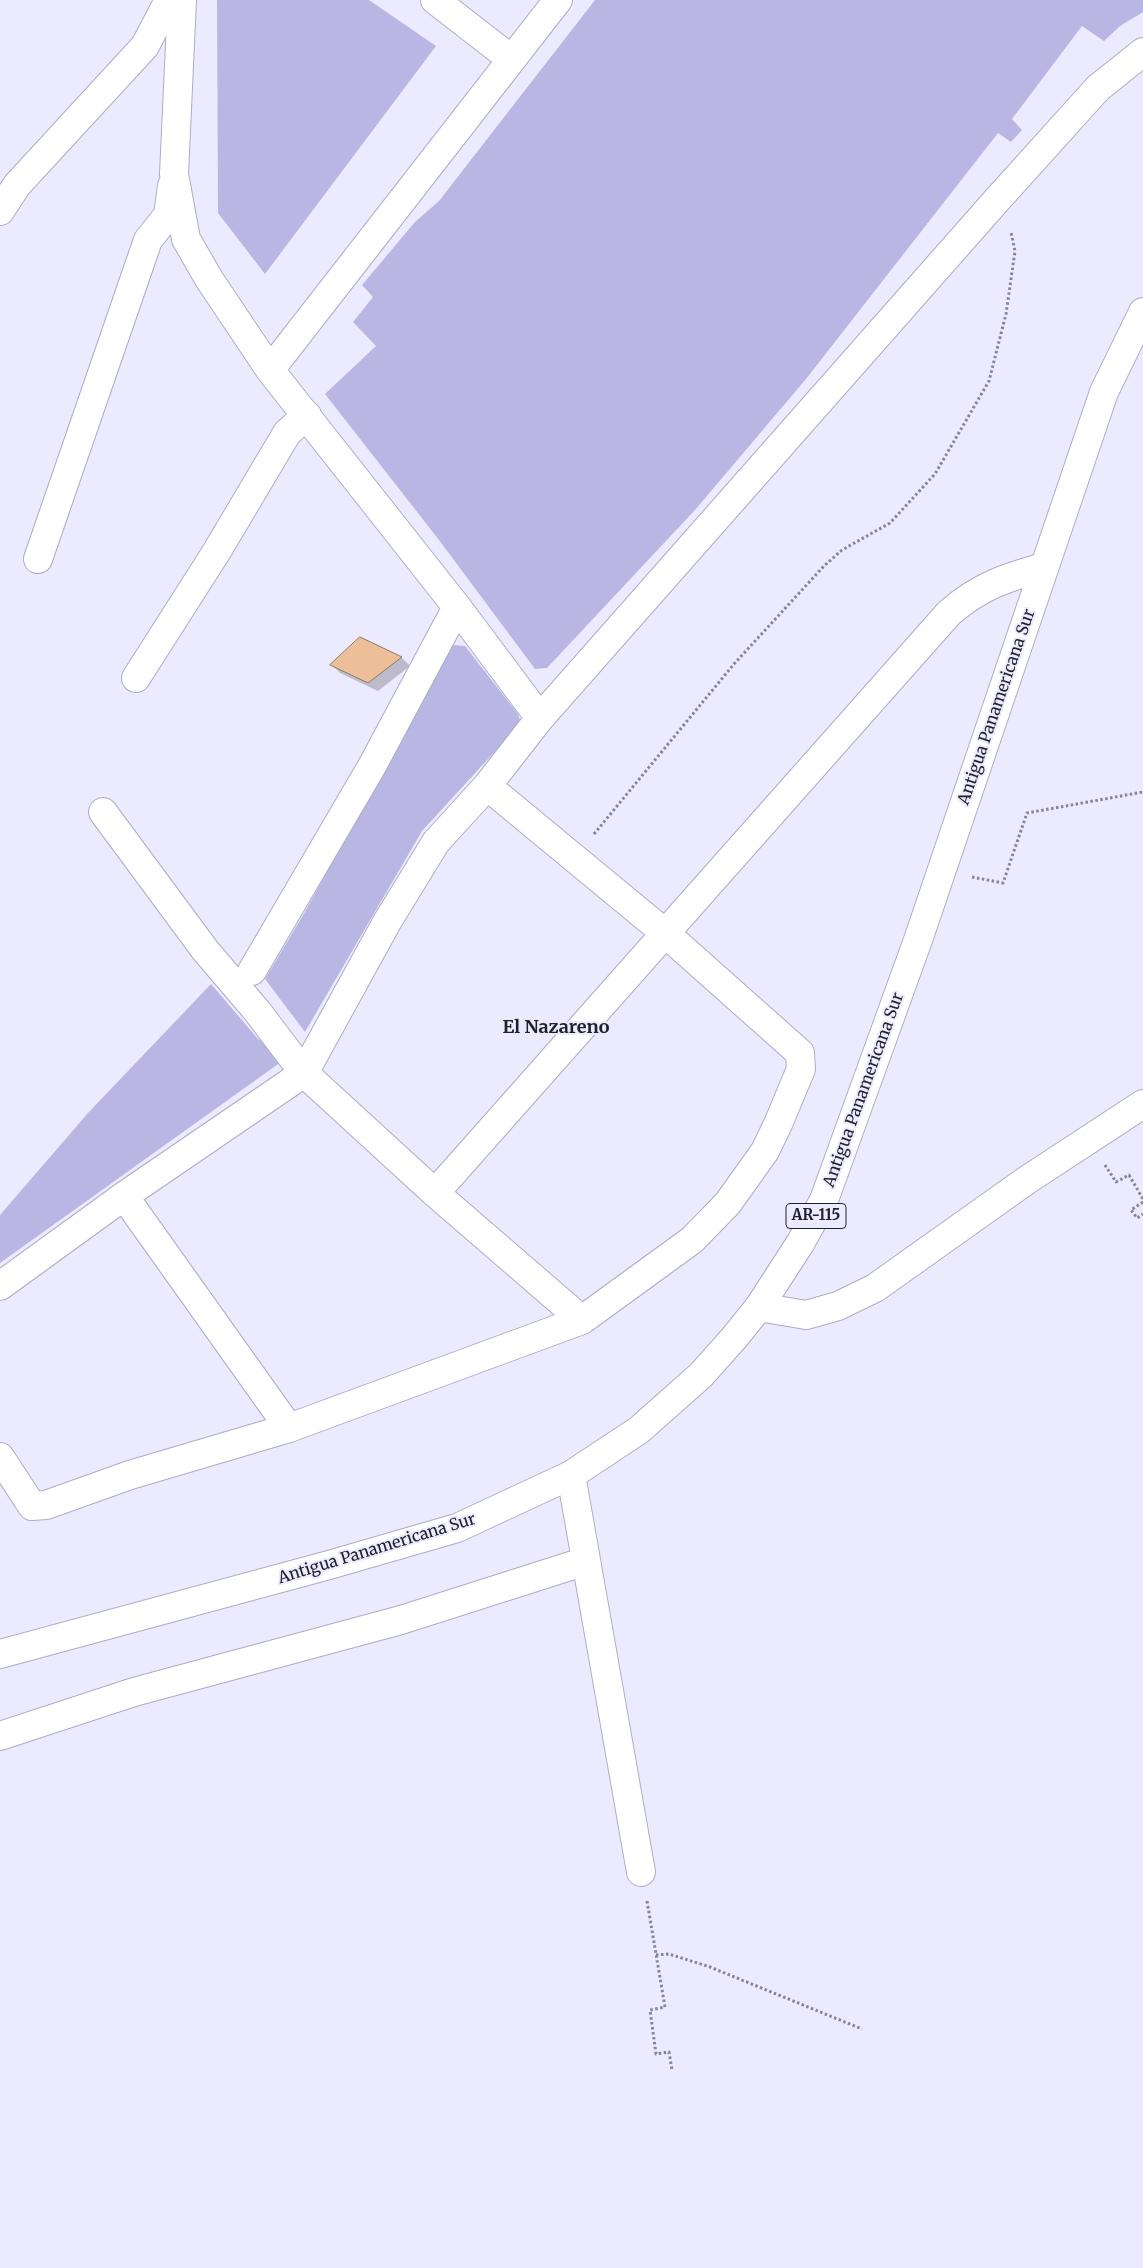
<!DOCTYPE html>
<style>
body{margin:0}
canvas{display:block;background:#eceafe}
</style>
<canvas width="1143" height="2268"></canvas>
<script>
const c = document.querySelector('canvas').getContext('2d');
c.lineJoin = 'round';
function paint(path, color) { c.fillStyle = color; c.fill(path, 'evenodd'); }
function stroke(path, color, width, dash) { c.strokeStyle = color; c.lineWidth = width; c.lineCap = dash ? 'butt' : 'round'; c.setLineDash(dash || []); c.stroke(path); }
function drawText(font, color, halo, rows, align = 'center') {
  c.font = font + ' Merriweather,serif'; c.lineWidth = 4; c.setLineDash([]); c.textBaseline = 'middle'; c.strokeStyle = halo; c.fillStyle = color; for (const [text, x, y, turn = 0] of rows) {
    c.save(); c.translate(x, y); c.rotate((+turn || 0) * Math.PI / 180); c.textAlign = isNaN(turn) ? turn : align; if (halo) c.strokeText(text, 0, 0); c.fillText(text, 0, 0); c.restore();
  }
}
paint(new Path2D(`
 M217 0H369L436 46 265 274 218 213Z
 M595 0H1143V12L1120 26 1104 41 1082 26 1012 119 1022 130 1011 142 998 133 806 379 695 510 547 668 535 669 439 540 325 394 376 346 353 322 373 297 362 285 415 222 439 201Z
 M453 645 465 646 518 714 521 723 422 831 305 1032 265 979 302 917Z
 M211 984 258 1039 267 1044 281 1062 0 1263V1215L88 1113Z`), '#b9b6e3');
paint(new Path2D(`
 M361 638 402 658 410 666 378 691 340 673 332 665Z`), '#0003');
const building = new Path2D(`
 M360 637 402 657 368 683 330 665Z`);
paint(building, '#ecbf98');
stroke(building, '#8b7868', 1);
const minor = new Path2D(`
 M182 0 174 174 186 239 209 279 270 370 457 607 540 718
 M435 0 511 59
 M0 211 17 185 145 46 169 0
 M270 370 558 0
 M38 559 148 240 168 215 172 186
 M136 678 217 551 287 433 307 415
 M103 812 205 950 257 1011 304 1073 435 1193 582 1320
 M252 971 372 766 457 607
 M435 1193 949 613C980 586 1005 578 1044 567
 M124 1196 289 1428
 M0 1286 124 1196 304 1073 387 922 436 842 487 786 540 718 996 201 1098 88 1143 52
 M759 1307 806 1315 838 1306 875 1288 1027 1180 1143 1104
 M0 1457 32 1506 46 1505 130 1475 289 1428 582 1320 692 1240 728 1203 765 1151 778 1124 801 1069 800 1053 665 933 487 786
 M571 1475 641 1872
 M0 1736 134 1692 401 1620 586 1561`);
const major = new Path2D(`
 M0 1654 329 1565 457 1528 571 1475 639 1430 701 1375 734 1338 759 1307 801 1242 824 1200 918 940 1104 392 1143 312`);
stroke(minor, '#aeacc3', 30);
stroke(major, '#aeacc3', 30);
stroke(new Path2D(`
 M594 834 734 664 824 566 842 550 890 523 935 474 989 381 1006 314 1015 251 1011 232
 M972 877 1003 883 1027 813 1143 792
 M1105 1165 1116 1182 1129 1175 1143 1199
 M1143 1202 1131 1210 1137 1218 1143 1214
 M647 1901 665 2007 650 2010 656 2054 669 2052 672 2070
 M656 1955 669 1954 710 1967 862 2029`), '#868594', 3, [2.5, 2.5]);
stroke(minor, '#fff', 28);
stroke(major, '#fff', 28);
for (const [x, y, w] of [
 [816,1216,60]
]) { const box = new Path2D(); box.roundRect(x - w / 2, y - 12.5, w, 25, 4); c.fillStyle = '#eceafe'; c.fill(box); stroke(box, '#21212a', 1); }
drawText('bold 15px', '#21212a', null, [
 ["AR-115",816,1216]
]);
drawText('16px', '#21212a', '#eceafe', [
 ["Antigua Panamericana Sur",997,707,-71],
 ["Antigua Panamericana Sur",864,1090,-70],
 ["Antigua Panamericana Sur",377,1549,-17]
]);
drawText('bold 18px', '#21212a', '#eceafe', [
 ["El Nazareno",556,1028]
]);
</script>
